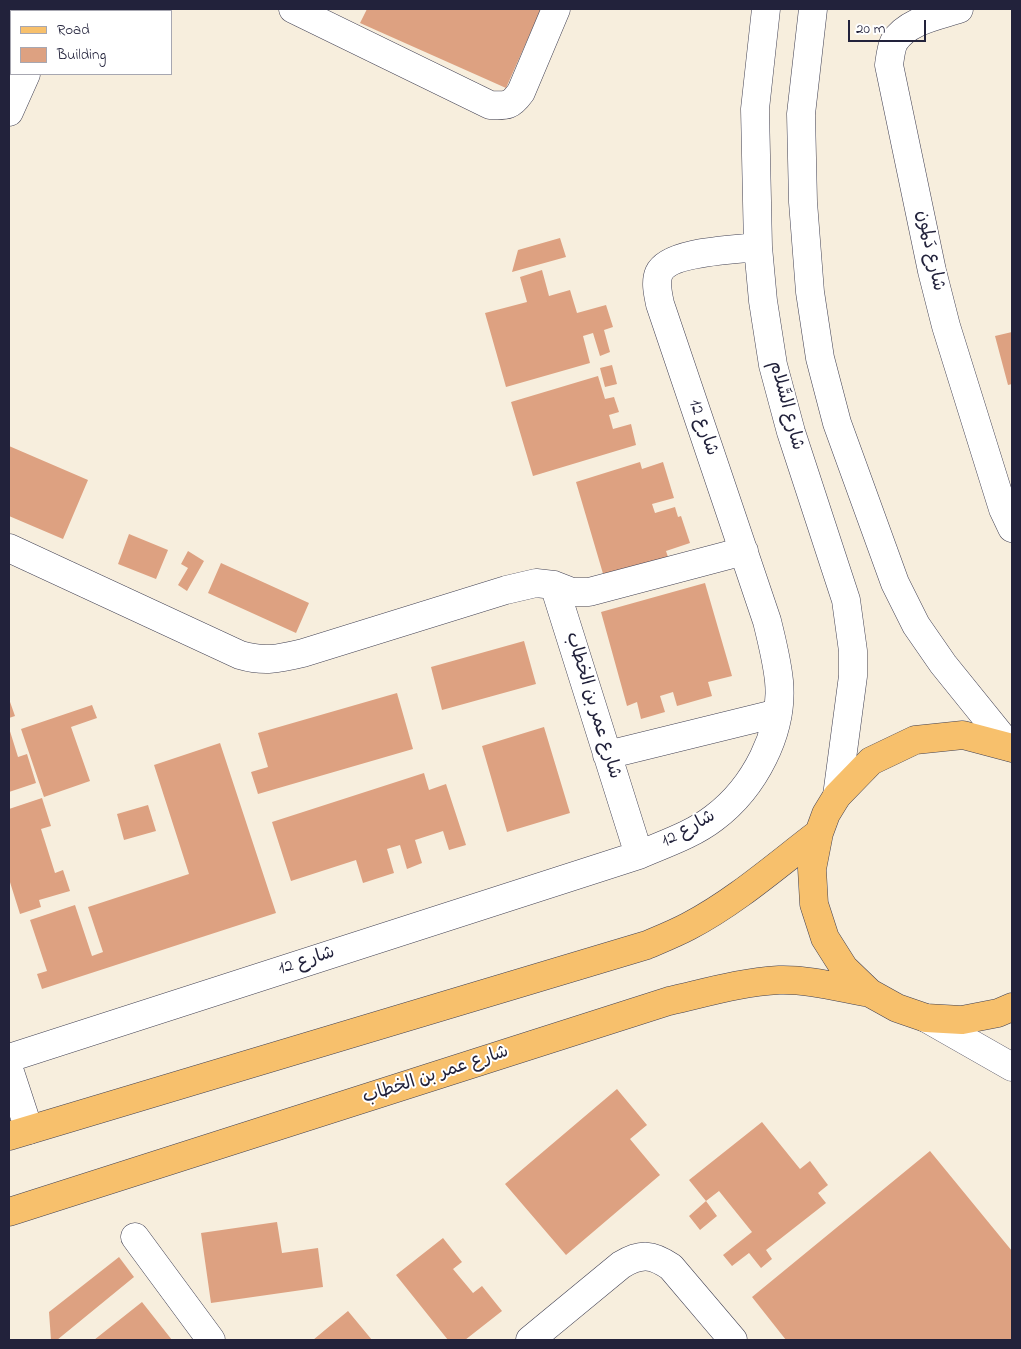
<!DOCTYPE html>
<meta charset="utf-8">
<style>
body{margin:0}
#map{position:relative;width:1021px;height:1349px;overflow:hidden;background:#f7eedd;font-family:"Indie Flower",sans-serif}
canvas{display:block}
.frame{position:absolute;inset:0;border:10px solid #22223b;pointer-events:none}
.legend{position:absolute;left:10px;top:10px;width:162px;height:65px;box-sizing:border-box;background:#fff;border:1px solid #a7a7b1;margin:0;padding:6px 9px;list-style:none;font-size:15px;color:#22223b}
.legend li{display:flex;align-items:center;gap:10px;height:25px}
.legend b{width:25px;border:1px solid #a7a7b1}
.scale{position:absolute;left:848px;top:20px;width:78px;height:22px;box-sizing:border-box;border:2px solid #22223b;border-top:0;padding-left:6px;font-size:15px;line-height:18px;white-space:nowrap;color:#22223b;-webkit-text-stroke:4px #fff;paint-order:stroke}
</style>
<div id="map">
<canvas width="1021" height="1349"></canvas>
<div class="frame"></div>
<ul class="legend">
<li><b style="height:6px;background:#f7c06c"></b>Road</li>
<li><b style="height:14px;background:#dda181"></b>Building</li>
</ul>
<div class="scale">20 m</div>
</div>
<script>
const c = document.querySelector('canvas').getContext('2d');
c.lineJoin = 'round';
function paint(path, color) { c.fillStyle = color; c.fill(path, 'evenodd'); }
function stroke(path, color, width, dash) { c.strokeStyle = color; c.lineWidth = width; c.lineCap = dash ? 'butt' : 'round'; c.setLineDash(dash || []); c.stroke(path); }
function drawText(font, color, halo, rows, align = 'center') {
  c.font = font + ' "Indie Flower","Playpen Sans Arabic",sans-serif'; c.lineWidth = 4; c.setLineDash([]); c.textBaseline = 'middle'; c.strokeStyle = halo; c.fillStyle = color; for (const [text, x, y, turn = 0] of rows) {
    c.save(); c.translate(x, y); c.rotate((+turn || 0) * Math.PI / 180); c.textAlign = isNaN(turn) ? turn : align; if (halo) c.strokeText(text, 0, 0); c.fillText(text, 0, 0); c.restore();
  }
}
paint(new Path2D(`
 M367 9H541L506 88 360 23Z
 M560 238 566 257 512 272 518 250Z
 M542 270 549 296 570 290 577 313 606 305 613 327 604 330 610 352 600 356 593 333 583 336 590 363 506 387 485 313 527 302 520 277Z
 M1012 332V384L1008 385 995 336Z
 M612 365 617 384 605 387 600 368Z
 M598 376 605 399 614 397 619 412 609 415 613 429 631 424 636 445 533 476 511 402Z
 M9 446 88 480 63 539 9 516Z
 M640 462 642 469 663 462 674 498 652 504 655 513 675 507 678 517 681 516 690 543 666 551 668 557 604 577 576 482Z
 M129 534 168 550 156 579 118 564Z
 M188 551 204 561 187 591 178 585 188 568 181 564Z
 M221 563 309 603 296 633 208 593Z
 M705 583 732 676 708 682 712 696 677 706 673 692 660 696 665 712 641 719 637 702 627 706 601 612Z
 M524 641 536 684 442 710 431 667Z
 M397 693 413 749 258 794 251 772 268 767 258 733Z
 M9 699 15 716 9 718Z
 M92 705 97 718 71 727 90 781 44 797 21 729Z
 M544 727 570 813 507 832 482 746Z
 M9 728 18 757 27 754 36 783 9 792Z
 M220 743 276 913 42 989 37 974 47 971 30 920 75 905 92 956 103 952 88 907 189 874 154 765Z
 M424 773 429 790 446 784 466 845 449 850 443 831 415 840 422 863 407 869 400 845 387 849 394 873 363 883 356 860 291 881 272 822Z
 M42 798 51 826 41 829 55 873 63 870 70 891 39 900 41 907 20 914 9 879V809Z
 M148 805 156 831 124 840 117 814Z
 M617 1089 647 1125 630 1139 660 1175 566 1255 505 1184Z
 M762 1122 800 1169 810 1161 828 1185 818 1193 826 1203 766 1250 772 1259 761 1268 749 1253 732 1266 723 1255 752 1232 719 1191 706 1201 689 1180Z
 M930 1151 1012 1251V1340H786L752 1297Z
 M706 1201 717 1216 700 1230 689 1216Z
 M277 1222 282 1253 318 1248 323 1287 211 1303 201 1233Z
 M443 1238 462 1262 453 1269 473 1293 482 1286 502 1311 465 1340H448L396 1275Z
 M119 1257 134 1277 57 1340H51L49 1312Z
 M142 1302 172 1340H94Z
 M348 1311 372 1340H313L325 1330Z`), '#dda181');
const minor = new Path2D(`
 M293 9 490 105C507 106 511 106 521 92L556 9
 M766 9 755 109 758 247 763 301 773 365 791 432 846 600 853 651V676L837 796
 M813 9 801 114 803 202 810 292 820 358 837 423 895 583 916 625 943 664 1010 747
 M959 9C937 16 907 21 894 42 891 48 890 58 889 65L932 271 946 326 1003 509 1012 528
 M55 11 56 9
 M9 112 26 74
 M9 548 240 655C264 662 278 659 303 653L506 590 536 583 554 585 572 592H589L744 551
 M554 585 639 855
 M607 755 778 713
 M926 1018 1012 1067
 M9 1058 639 855C664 844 692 835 714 818 754 788 784 732 779 681 777 661 772 641 767 621L660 304C658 294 655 282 659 273 669 251 735 250 758 247
 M9 1069 29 1130
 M135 1237 211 1340
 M530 1340 621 1265C641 1253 652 1254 671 1267L733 1340`);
const major = new Path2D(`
 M1012 748 963 735 915 740 871 761 837 796 826 814 819 833 812 869 814 904 825 938 844 968 870 993 897 1008 926 1018 962 1020 998 1013 1012 1007
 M9 1136 647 945C661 939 676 933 689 926 735 902 777 865 819 833
 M9 1212 669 1001C705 993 741 982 779 980 809 979 841 988 870 993`);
stroke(minor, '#424153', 29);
stroke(major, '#424153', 29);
stroke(minor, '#fff', 28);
stroke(major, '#f7c06c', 28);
drawText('18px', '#22223b', '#fff', [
 ["شارع دَلمون",929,251,78],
 ["شارع السَّلام",785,406,75],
 ["شارع 12",702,428,71],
 ["شارع عمر بن الخطاب",592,706,73],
 ["شارع 12",689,830,-29],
 ["شارع 12",307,962,-18],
 ["شارع عمر بن الخطاب",436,1076,-18]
]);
</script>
